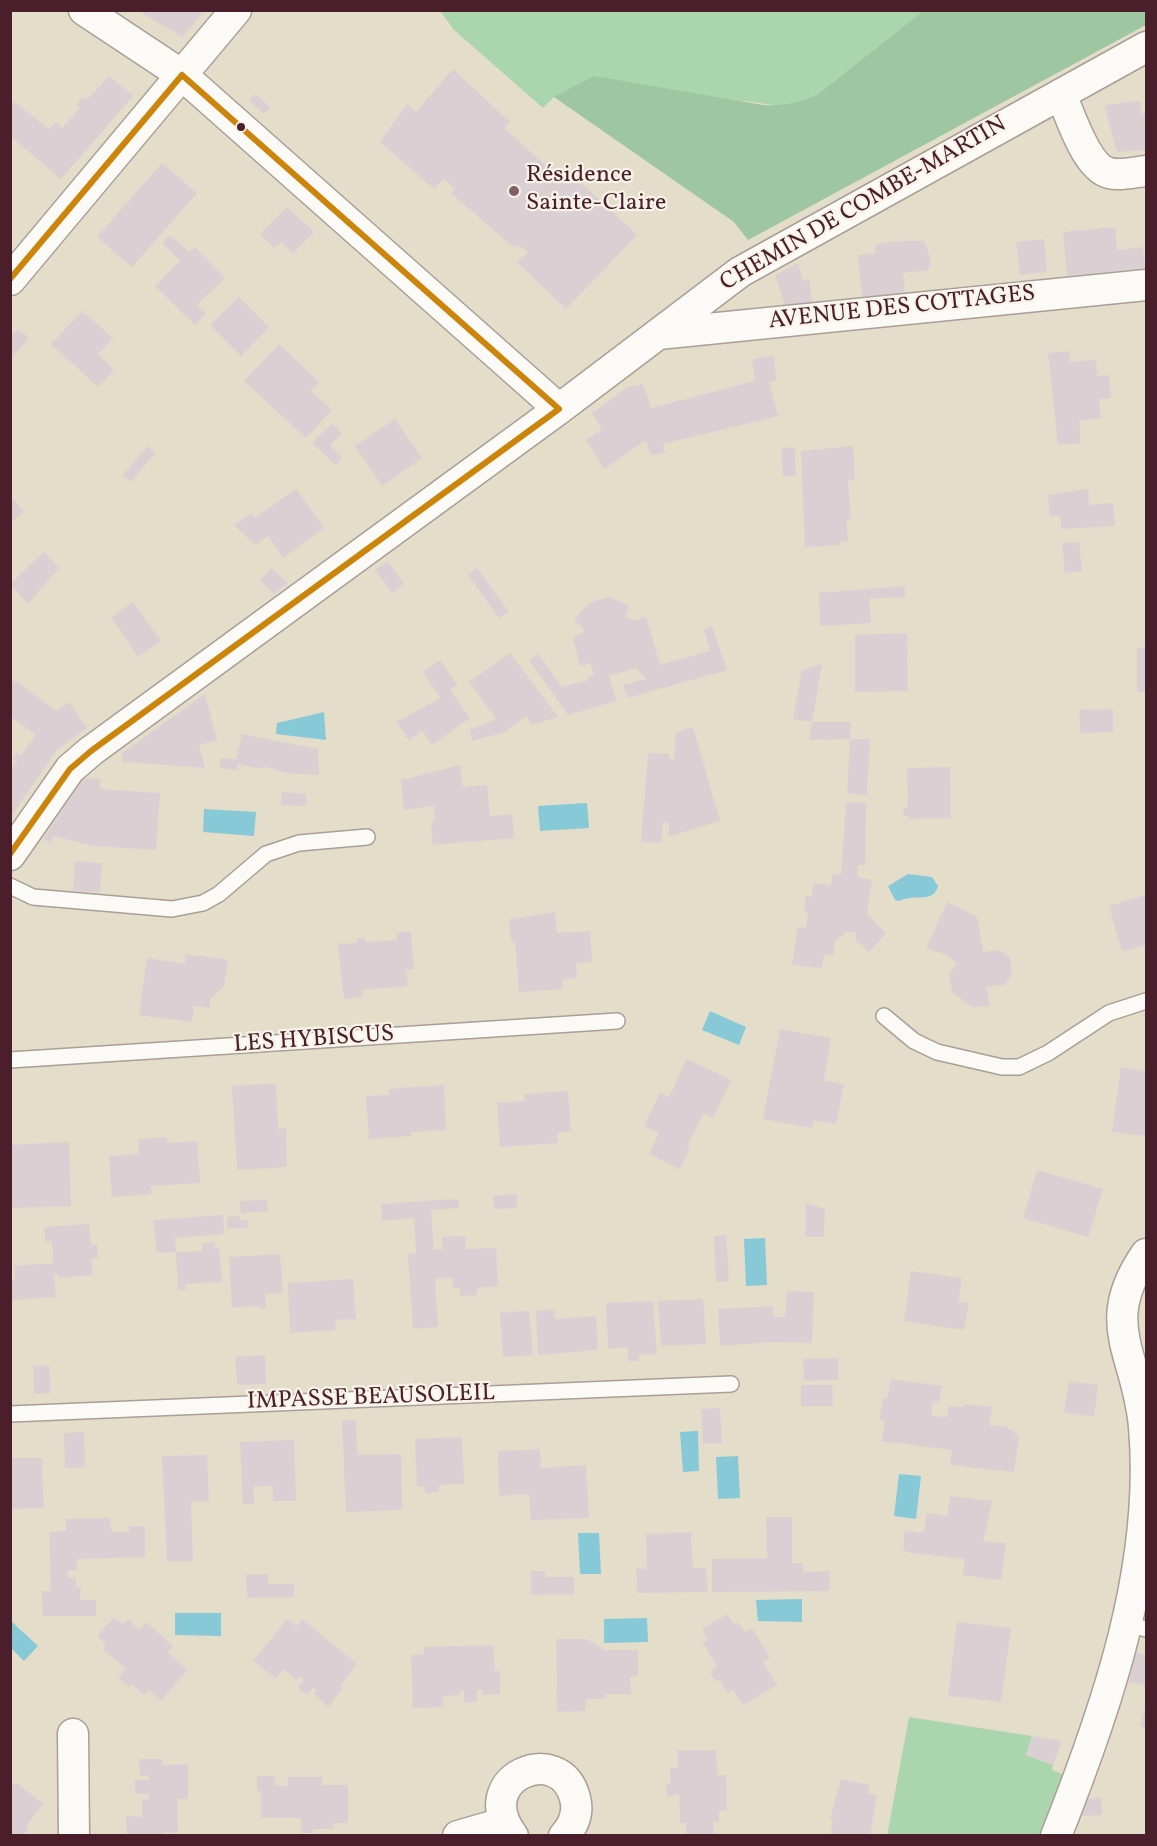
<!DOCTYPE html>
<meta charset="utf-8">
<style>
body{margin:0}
#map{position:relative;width:1157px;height:1846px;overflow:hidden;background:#e4ddca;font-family:Vollkorn,serif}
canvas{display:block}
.frame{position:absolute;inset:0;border:12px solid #4a1f2b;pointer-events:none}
</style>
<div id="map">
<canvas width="1157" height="1846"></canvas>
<div class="frame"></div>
</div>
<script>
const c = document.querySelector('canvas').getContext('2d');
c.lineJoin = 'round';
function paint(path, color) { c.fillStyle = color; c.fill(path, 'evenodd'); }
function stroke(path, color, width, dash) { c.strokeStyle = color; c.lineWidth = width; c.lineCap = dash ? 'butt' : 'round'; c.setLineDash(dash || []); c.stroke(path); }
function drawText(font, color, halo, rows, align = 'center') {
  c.font = font + ' Vollkorn,serif'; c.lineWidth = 4.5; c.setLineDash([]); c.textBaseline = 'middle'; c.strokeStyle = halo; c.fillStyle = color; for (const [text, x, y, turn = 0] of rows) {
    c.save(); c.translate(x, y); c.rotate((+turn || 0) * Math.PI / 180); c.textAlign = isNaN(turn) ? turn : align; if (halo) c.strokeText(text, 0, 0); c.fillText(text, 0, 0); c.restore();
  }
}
paint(new Path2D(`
 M440 11H923L818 94 799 103 781 106 744 101 554 97 543 108 454 30Z
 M909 1717 1032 1736 1026 1755 1053 1765 1052 1770 1067 1776 1043 1835 887 1836Z`), '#abd6ad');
paint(new Path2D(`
 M923 11H1146V25L748 240 734 222 554 97 594 76 763 105C784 106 799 103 818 94Z`), '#9ec6a0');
paint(new Path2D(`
 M324 712 326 740 276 734 277 723Z
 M587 803 589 828 540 831 538 806Z
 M204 809 256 812 254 836 203 832Z
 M908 874 932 877 938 886C933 904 917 893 899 901L895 900 888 886Z
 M710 1011 746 1027 739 1045 702 1030Z
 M765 1238 767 1285 746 1286 744 1239Z
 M698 1431 699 1471 683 1472 680 1432Z
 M738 1456 740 1498 718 1499 716 1457Z
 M899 1474 921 1476 916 1519 894 1516Z
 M578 1533H599L601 1574H580Z
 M802 1599V1622L758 1621 756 1600Z
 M175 1613H221V1636L175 1635Z
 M647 1618 648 1642 604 1643V1619Z
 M11 1621 38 1646 24 1661 11 1648Z`), '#88c9d8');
paint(new Path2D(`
 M137 10H206L182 37Z
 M453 69 510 122 504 128 568 185 575 177 637 235 566 309 517 262 528 252 517 245 513 247 451 193 455 189 444 179 434 189 380 142 407 104 416 112Z
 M109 76 133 96 61 179 10 136V107L14 102 49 129 56 122 62 128 80 108 76 105 82 97 87 100Z
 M255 94 270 107 264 114 249 101Z
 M1140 101 1142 114 1146 113V150L1117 152 1104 105Z
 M162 163 197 193 132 267 97 237Z
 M287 207 314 232 293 253 281 242 274 248 260 234Z
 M1115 227 1117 250 1143 247 1145 268 1067 276 1063 232Z
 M170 235 189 252 195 247 225 278 197 305 206 314 195 325 155 286 180 261 162 243Z
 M1044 239 1047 272 1020 275 1016 242Z
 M900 241H924L931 260 928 270 903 273 905 293 862 297 858 255 876 253 875 244Z
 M798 263 803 281 809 278 812 303 785 306 775 275Z
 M239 297 269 327 241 356 210 325Z
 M82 311 113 338 98 354 114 370 98 387 51 344Z
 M18 329 29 338 13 356 10 353V337Z
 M279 344 319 382 311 391 332 410 306 438 244 381Z
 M1069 351 1070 362 1096 360 1097 376 1109 375 1111 398 1099 399 1101 418 1079 421 1081 443 1058 445 1048 353Z
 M774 355 776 380 769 382 778 416 663 444 665 453 651 455 646 440 604 469 586 440 602 429 592 413 627 387 643 384 651 408 755 381 752 360Z
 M395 419 422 458 382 486 355 446Z
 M333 423 342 434 330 445 342 458 336 465 312 443Z
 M147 446 155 453 131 482 123 475Z
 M853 446 855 480 848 481 851 519 846 520 848 541 840 542V545L805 547 801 451Z
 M795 447 796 476H783L781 448Z
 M296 489 324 528 283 558 268 536 255 545 234 525 252 513 255 518Z
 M1088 489 1089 505 1113 503 1115 526 1061 529 1060 516 1050 517 1048 495Z
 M10 496 24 511 10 524Z
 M1079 542 1082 571 1065 573 1062 543Z
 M44 552 59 568 28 604 10 584Z
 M388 561 404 584 392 593 375 570Z
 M271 568 288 583 274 594 260 581Z
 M477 568 509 612 499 618 468 575Z
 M905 586V597L869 599 871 623 820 626 819 593Z
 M609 597 629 605 625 618 630 617 631 621 646 617 660 665 710 651 704 629 712 626 727 670 627 698 623 685 646 679 636 668 609 676 616 701 568 715 529 660 538 654 562 687 589 680 588 677 594 675 590 663 580 666 573 637 582 634 584 630 574 619 590 603Z
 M133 602 161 641 138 657 111 617Z
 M907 633 908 691 855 692V635Z
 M1146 647V692H1137V648Z
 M510 653 558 717 532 725 526 716 505 732 472 741 470 730 496 719 469 682Z
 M440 660 457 685 450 690 470 718 432 745 422 731 409 741 397 722 440 698 423 672Z
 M822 664 812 722 793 719 802 670Z
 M15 680 56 711 69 702 87 728 57 750 10 818V772L17 762 12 759 17 752 21 756 36 735 10 716V687Z
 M205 694 217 740 199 745 205 768 123 762 122 753Z
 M1113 709V732L1080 733 1079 710Z
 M812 722H851L850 739H870L867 795 847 793 850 739 809 740Z
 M693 727 720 821 668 837 669 823 663 822 661 843 641 842 648 753 669 754V759L674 760 676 732Z
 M242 734 318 749 319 775 285 773 263 766 262 769 237 764V770L220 768V758L236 759Z
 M460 765 463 787 487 785 490 816 512 814 514 838 433 845 431 821H435L434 806 404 810 401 780Z
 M950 767 951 818 909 819V816H904L903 808 908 807 907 768Z
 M84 778 101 779 100 789 160 793 156 850 94 846 54 836 50 843 43 839Z
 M282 792 306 794V806L281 805Z
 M846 802 866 803 865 865H858L857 877 872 880 867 914 886 933 869 952 855 939 856 933 847 932 835 941 833 956 824 954 822 968 792 965 798 927 806 928 808 914 804 909 806 896 811 897 814 883 831 885 832 874 841 875Z
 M75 861 102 863 100 892 73 891Z
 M1146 895V945L1122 952 1109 906Z
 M947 902 977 917 983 952 1000 950 1010 958 1012 974 1005 985 986 987 990 1006 972 1007 952 992 949 974 957 964 947 955 926 948Z
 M555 912 557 933 590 931 592 962 576 963 577 978 562 980 563 989 519 992 515 941 511 942 509 919Z
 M411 931 414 969 406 970 408 986 362 990V997L344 999 338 944 357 943V938H365L366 942 397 940V933Z
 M186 954 228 960 224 986 210 999V1008L194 1006 192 1022 139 1015 147 958 185 964Z
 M780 1029 831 1038 824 1081 844 1084 836 1124 814 1120 812 1128 763 1119Z
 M687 1059 731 1080 713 1118 704 1113 687 1147 690 1148 680 1169 649 1154 659 1133 644 1126 660 1093 669 1097Z
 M1121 1067 1146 1071V1136L1112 1132Z
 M276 1083 278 1129 286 1128 287 1167 237 1170 232 1086Z
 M444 1085 446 1130 411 1132 412 1136 369 1139 366 1096 389 1095V1089Z
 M568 1091 571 1131 557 1133 558 1143 500 1147 497 1103 525 1101 524 1094Z
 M166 1137 167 1143 197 1141 200 1183 151 1186 152 1194 112 1197 109 1156 139 1154 138 1139Z
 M69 1142 71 1206 10 1208V1145Z
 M1037 1170 1103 1189 1088 1237 1023 1218Z
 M517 1194V1208L494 1209 493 1196Z
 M458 1199 459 1208 431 1210 434 1250 443 1249 442 1237 465 1236 466 1249 496 1248 498 1286 477 1288V1295L460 1296V1288L453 1289 452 1277 435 1279 438 1327 413 1329 408 1254 416 1253 414 1218 382 1221 381 1204Z
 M267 1200 268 1211 241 1213 240 1201Z
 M806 1203 825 1209 824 1237H805Z
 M223 1215 224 1234 175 1238 176 1252 157 1253 153 1220Z
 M240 1216V1221L248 1220 247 1228 227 1229V1217Z
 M89 1224 91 1245 97 1244 98 1258 91 1259 93 1275 59 1278 58 1274H54L56 1297 13 1300 10 1307V1281H15L14 1266 53 1263 52 1241 45 1242 44 1227Z
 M726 1235 729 1282H716L714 1236Z
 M214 1242 215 1249 219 1248 222 1282 185 1284 186 1290H178L176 1252 202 1251V1243Z
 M280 1254 283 1293 265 1294 266 1308 259 1309V1306L232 1308 229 1257Z
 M911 1271 962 1278 958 1302 969 1303 964 1330 904 1321Z
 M353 1279 356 1319 335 1320 336 1330 290 1333 288 1283Z
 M787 1291 814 1292 812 1343 774 1342 720 1346 718 1309 773 1306V1317H785Z
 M703 1299 706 1344 661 1346 658 1301Z
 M653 1301 657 1354 639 1355V1361H628V1347L608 1349 606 1303Z
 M554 1309 555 1319 596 1316 598 1350 538 1355 536 1311Z
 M529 1311 533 1355 503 1357 500 1313Z
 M265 1355 266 1384 237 1385 235 1357Z
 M838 1358V1380L804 1381 803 1359Z
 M49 1365 51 1393 34 1394 33 1366Z
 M891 1379 942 1386 939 1402 933 1401 931 1416 947 1417 949 1406 964 1407 965 1404 992 1407 989 1425 1005 1426 1019 1436 1014 1472 950 1465 952 1450 882 1441 885 1421 879 1420 883 1398 887 1399Z
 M1069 1381 1098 1385 1094 1417 1064 1412Z
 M801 1385H832L833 1406H801Z
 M720 1408 722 1443 703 1444 701 1409Z
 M356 1420 357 1455 401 1454 402 1510 346 1512 342 1421Z
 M84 1432 85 1467 65 1468 64 1433Z
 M462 1437 464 1484 439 1485V1492L425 1493V1486H417L415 1439Z
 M294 1440 296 1501H273V1486L253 1487 254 1504H243L240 1442Z
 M540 1449 541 1468 586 1465 589 1518 531 1520 529 1494 499 1496 498 1451Z
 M207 1455 209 1501 191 1502 193 1561 167 1562 162 1456Z
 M10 1458H42L44 1508 10 1509Z
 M950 1496 992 1501 983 1541 1006 1543 1001 1580 963 1575 965 1559 906 1552 903 1546 905 1531 924 1533 927 1513 947 1516Z
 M766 1517H792V1563H803V1572L830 1571 829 1591 712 1592V1559L767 1558Z
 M109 1518 112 1532H129V1526H145V1557L77 1559V1570H67L68 1578 76 1577V1587H81L80 1600H96V1616H43L42 1591H51L49 1532 66 1531V1519Z
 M691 1532 693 1568H706L708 1592 637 1593 636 1568 647 1569 646 1534Z
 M531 1571H545V1577H574V1594L531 1595Z
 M246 1574H268V1584H294V1597L247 1598Z
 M727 1614 734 1625 738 1622 745 1632 752 1628 770 1657 763 1662 777 1685 743 1705 733 1690 728 1693 720 1680 716 1682 710 1672 717 1667 703 1643 708 1640 702 1629Z
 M114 1617 123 1624 128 1619 139 1630 146 1622 173 1646 168 1653 187 1670 161 1701 149 1690 144 1695 132 1684 129 1687 118 1677 126 1669 103 1649 106 1644 97 1636Z
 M287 1619 296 1626 302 1619 357 1664 340 1686 343 1688 328 1707 314 1694 317 1691 313 1688 307 1695 298 1687 304 1680 299 1676 296 1680 283 1669 276 1679 253 1661Z
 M957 1622 1011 1628 1001 1702 948 1696Z
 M556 1639H586L605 1650H638V1676L630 1677 631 1694H605V1699H586L585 1711 557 1712Z
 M493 1645 495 1671H500V1694L482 1695V1690H477V1702L464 1703V1691L460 1690V1695L443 1696V1707L413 1708 411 1655 424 1654V1647Z
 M1136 1652 1146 1655V1686L1129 1682Z
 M1146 1703V1728L1140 1726Z
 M1032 1736 1062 1741 1053 1765 1026 1755Z
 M677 1750H716L717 1775H726L727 1811H719V1822H713L714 1835H686V1823H680L679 1795 667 1796 666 1784H671L670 1768 678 1767Z
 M139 1759H162V1765L188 1764V1799H177L178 1833 165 1832V1836H127L126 1816 142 1817V1800L149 1799V1794H135V1780H149V1775L140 1776Z
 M257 1776H275V1785L288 1786V1777H322V1785H348V1823H334L333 1829H313V1833H301V1818H261V1791H257Z
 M841 1779 869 1785 868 1793 877 1795 870 1836H830L833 1819H830Z
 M16 1782 43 1804 26 1826 29 1828 23 1836H10V1789Z
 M1101 1798 1102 1815 1079 1816 1086 1799Z`), '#dad0d3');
const service = new Path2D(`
 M10 886 33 897 172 909 203 903 219 894 266 854 299 843 367 837
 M884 1016 914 1041 937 1052 1002 1067H1019L1048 1053 1109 1013 1146 1001
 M10 1060 617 1021
 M10 1414 731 1384
 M1127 1624 1146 1629`);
const minor = new Path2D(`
 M84 10 182 75 559 409
 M1061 94C1070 115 1086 167 1109 173 1120 176 1135 172 1146 171
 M10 280 236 10
 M658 334 1146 285
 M10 855 70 769 91 751 559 409 740 272 1146 47
 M73 1734 74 1836
 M458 1836 503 1823
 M513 1836C469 1778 560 1740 575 1798 579 1813 574 1825 564 1836
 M1056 1836C1107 1708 1156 1566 1144 1427 1138 1354 1097 1324 1146 1254`);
stroke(service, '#a89f96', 18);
stroke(minor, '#a89f96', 33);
stroke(service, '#fbfaf7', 15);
stroke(minor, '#fbfaf7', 30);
stroke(new Path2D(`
 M182 75 559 409
 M10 279 182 75
 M10 854 70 769 91 751 559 409`), '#cc840b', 6);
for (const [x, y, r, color] of [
 [241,127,5,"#4a1f2b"],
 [514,191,6,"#806263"]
]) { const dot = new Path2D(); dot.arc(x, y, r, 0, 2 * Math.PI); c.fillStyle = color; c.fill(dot); stroke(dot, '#f7f3e8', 2); }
drawText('24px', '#4a1f2b', '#f7f3e8', [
 ["Résidence",526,177],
 ["Sainte-Claire",526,205]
], 'left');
drawText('24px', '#4a1f2b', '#f7f3e8', [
 ["CHEMIN DE COMBE-MARTIN",864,205,-30],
 ["AVENUE DES COTTAGES",902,309,-6],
 ["LES HYBISCUS",314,1041,-4],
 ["IMPASSE BEAUSOLEIL",371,1399,-2]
]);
</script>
